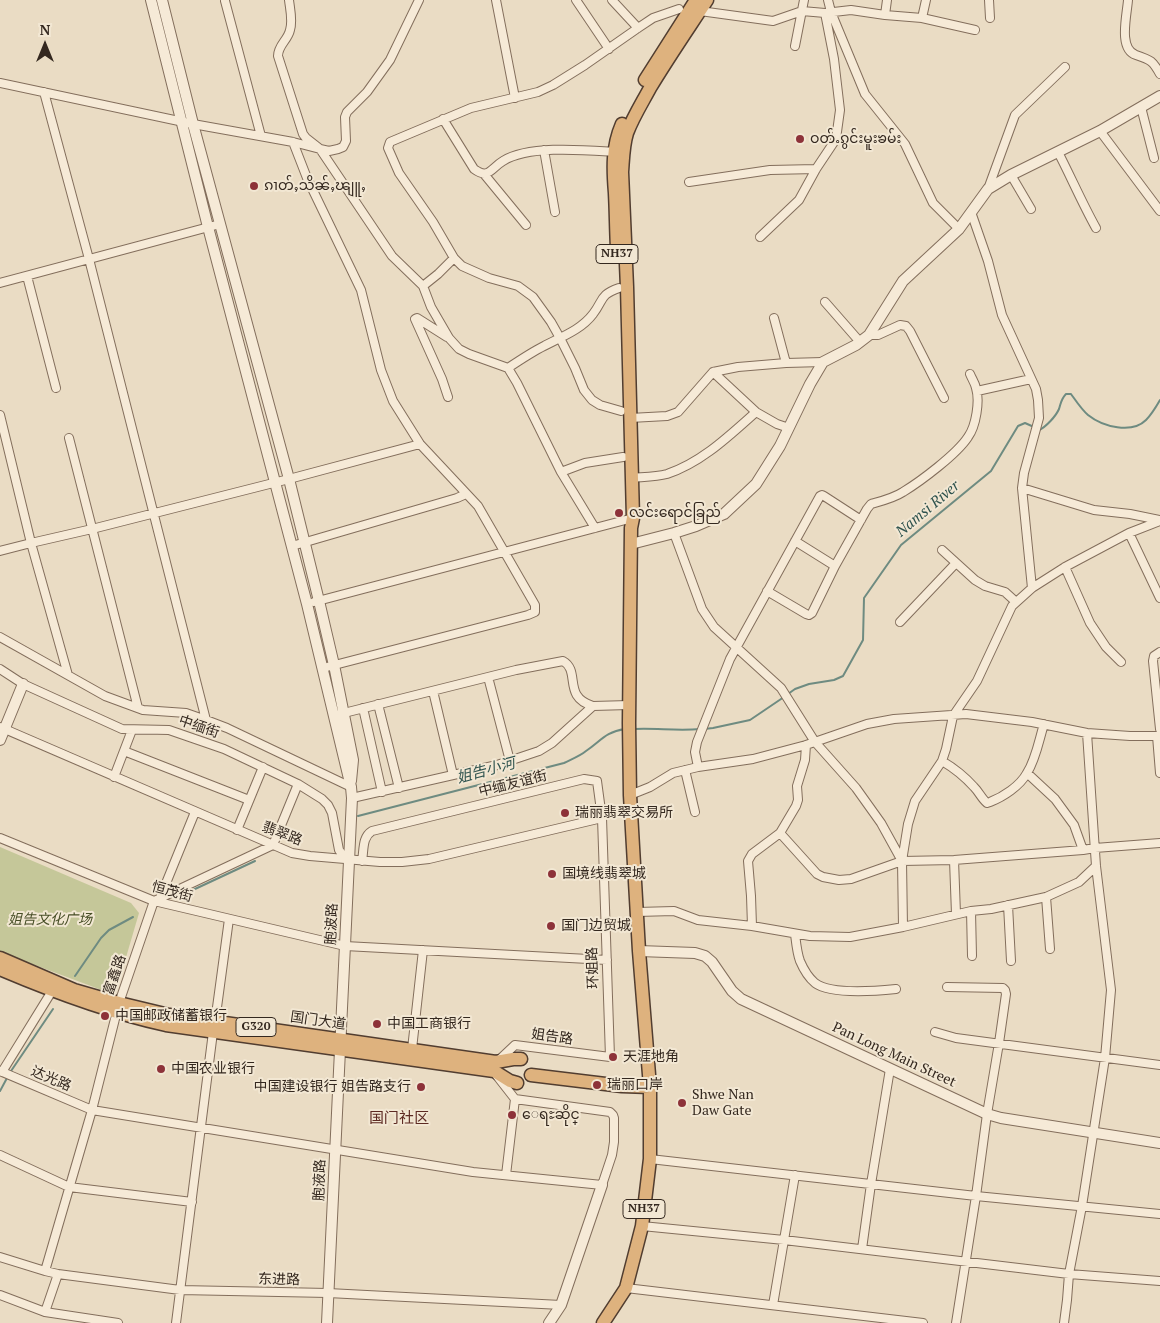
<!DOCTYPE html>
<meta charset="utf-8">
<style>
body{margin:0}
#map{position:relative;width:1160px;height:1323px;overflow:hidden;background:#eadcc4;font-family:"PT Serif",serif}
canvas{display:block}
.north{position:absolute;left:20px;top:20px;width:50px;height:50px;-webkit-text-stroke:4px #f2e7d3;paint-order:stroke;rotate:0deg;font-size:14px;font-weight:700;line-height:20px;text-align:center;color:#34281f}
.north::after{content:'';display:block;margin:auto;width:18px;height:22px;background:#34281f;clip-path:polygon(50% 0,100% 100%,50% 72%,0 100%)}
</style>
<div id="map">
<canvas width="1160" height="1323"></canvas>
<div class="north">N</div>
</div>
<script>
const c = document.querySelector('canvas').getContext('2d');
c.lineJoin = 'round';
function paint(path, color) { c.fillStyle = color; c.fill(path, 'evenodd'); }
function stroke(path, color, width, dash) { c.strokeStyle = color; c.lineWidth = width; c.lineCap = dash ? 'butt' : 'round'; c.setLineDash(dash || []); c.stroke(path); }
function drawText(font, color, halo, rows, align = 'center') {
  c.font = font + ' "PT Serif","Noto Sans SC","Noto Sans Myanmar",serif'; c.lineWidth = 4; c.setLineDash([]); c.textBaseline = 'middle'; c.strokeStyle = halo; c.fillStyle = color; for (const [text, x, y, turn = 0] of rows) {
    c.save(); c.translate(x, y); c.rotate((+turn || 0) * Math.PI / 180); c.textAlign = isNaN(turn) ? turn : align; if (halo) c.strokeText(text, 0, 0); c.fillText(text, 0, 0); c.restore();
  }
}
paint(new Path2D(`
 M0 847 131 903 139 913 115 995 0 952Z`), '#c5c799');
stroke(new Path2D(`
 M1038 430H1039C1046 427 1056 416 1059 409 1061 403 1061 399 1066 394H1071C1076 401 1082 410 1088 415 1103 427 1132 434 1146 420 1152 414 1156 407 1160 400
 M788 694 795 689 809 684 834 680 843 676 863 640 864 598 901 545 991 471 1018 426 1025 423 1034 427
 M635 729C656 728 678 731 700 729
 M704 729 713 728 750 720 784 697
 M358 816 564 763C572 759 580 756 586 751 601 741 605 732 625 729
 M180 896 255 861
 M75 976 101 938 109 930 133 917
 M9 1074 53 1009
 M0 1091 7 1078`), '#6e8b81', 2);
const minor = new Path2D(`
 M289 0C290 9 293 21 290 30 288 40 278 45 278 56L303 134 306 138 320 149 392 256 423 286 431 307 449 338 459 349 469 354 508 368 517 383 561 472 595 528
 M496 0 515 98
 M576 0 609 49
 M612 0 638 28
 M828 0 831 12 865 94 905 144 933 203 959 229
 M989 0 990 18
 M1128 0C1127 15 1118 49 1136 55 1151 60 1153 61 1160 74
 M225 1 261 136
 M700 11 773 21 802 11 825 13 851 10 885 15 922 18 975 30
 M885 15 887 0
 M922 18 926 0
 M795 46 804 0
 M0 83 193 124 293 142 320 149 329 151 338 149 343 147 346 141 345 117 347 112 367 92 390 60 419 0
 M44 92 89 259 206 720
 M1141 107 1154 158
 M443 119 474 169C489 180 491 168 503 161 529 145 584 150 614 152
 M1100 131 1160 211
 M293 142 307 178 361 290 381 370 393 401 420 444 478 506 535 605V612L528 615 323 668
 M544 150 555 212
 M1058 152C1071 177 1082 203 1096 228
 M484 174 526 225
 M1011 175 1031 209
 M689 182 770 170 816 169
 M988 189 1015 115 1065 67
 M971 212 988 261 1002 315 1036 389 1038 400 1039 418 1024 473 1022 488 1032 588
 M760 237 799 200 816 169 836 139 840 110 834 59 825 13
 M27 276 56 388
 M0 283 220 224
 M423 286 438 274 454 258
 M825 302 860 342
 M774 318 786 363
 M869 335H878L900 325 906 326 910 331 944 398
 M447 337 417 318 415 319 442 379 448 397
 M508 368C520 360 532 352 544 346 561 337 581 330 593 314 604 300 599 295 619 288
 M713 372 756 412 777 424 789 428
 M977 391 1031 379
 M621 411 600 405 592 400 584 390 575 368 560 338 551 322 533 297 518 286 489 278 462 266 454 258 433 222 399 173 388 148 390 142 471 108 538 92 553 85 585 65 638 28 653 18 679 9
 M0 415 31 543 68 675
 M630 418 667 416 678 412 713 372 738 367 786 363 823 362
 M69 438 138 708
 M561 472 585 463 623 457
 M632 478C643 477 656 477 667 474 701 463 729 436 756 412
 M1022 488 1094 510 1130 514 1160 520
 M674 533 702 609 714 627 781 688 815 742 856 788 881 823 902 861
 M1129 533 1160 598
 M795 541 835 566
 M292 546 457 498 466 494
 M942 550 975 580 985 586 1005 592 1016 602
 M0 551 31 543 92 529 289 479 420 444
 M1065 567 1090 623 1106 647 1121 662
 M767 591 806 614 809 615 812 613 835 566 867 509 871 504C882 501 894 498 903 492 921 481 957 454 968 437 976 426 980 401 976 388 975 383 972 379 970 374
 M314 602 633 518
 M900 622 956 563
 M0 637 105 696 143 710 186 713 206 720 227 728 351 787
 M1160 652 1154 656 1153 661 1160 729
 M0 669 23 684 122 729 169 730 224 749 298 784 322 799 328 805 332 813 339 850 342 854 349 859
 M488 677 510 761
 M433 691 453 775
 M378 704 399 788
 M363 708 382 792
 M340 714 516 670 563 661C581 671 562 697 593 706
 M0 727 292 853 310 856 380 862H402L429 859 602 818
 M1157 736 1160 773
 M124 751 249 800
 M942 761C954 768 965 777 974 787 979 792 982 799 987 803L990 802C1003 797 1020 786 1027 773 1036 759 1039 740 1044 724
 M698 767 695 752 697 742 730 659 820 496 822 495 824 496 861 520
 M685 770 695 812
 M1027 773 1055 799 1074 825 1083 850
 M114 777 132 730
 M630 795 650 787 673 773 698 767 753 759 806 745 867 724 894 719 966 714 1032 722 1087 733 1130 736H1160
 M352 798 497 765 539 751 552 743 593 706 629 705
 M237 830 263 767
 M780 833 817 874 823 877 839 880 851 879 902 861 954 860 1083 850 1095 848 1160 843
 M0 838 154 901 345 946 607 960
 M954 860 956 914
 M362 861C364 850 362 837 372 831L584 779 597 781 602 818 610 1057 515 1045 498 1061
 M1046 897 1050 949
 M160 898 195 812
 M1008 905 1011 961
 M971 911 972 956
 M637 912 674 911 698 920 752 926 810 936 850 937 903 927 971 911 991 909 1046 897 1079 882 1096 866
 M752 926 751 896 748 861 752 854 780 833 796 806 798 800 797 786 805 760 806 745
 M903 927 902 861 908 824 915 801 942 761 946 749 953 716 977 681 1012 606 1032 588 1065 567 1129 533 1160 521
 M795 934C796 942 797 953 800 961 803 968 809 978 815 983 831 995 876 991 896 989
 M947 987 1003 988 1005 990 1006 994 999 1043 987 1114 976 1196 956 1323
 M215 1022 229 919
 M935 1032 956 1038 1160 1065
 M412 1049 423 950
 M0 1071 92 1110 473 1172 602 1185 612 1155 614 1142V1118L613 1115 610 1112 515 1099
 M2 1072 52 991
 M497 1076 515 1099 506 1175
 M0 1155 69 1187 192 1202
 M650 1159 976 1196 1160 1214
 M642 1226 784 1240 1069 1274 1160 1281
 M862 1249 871 1184 890 1069
 M0 1257 45 1271 58 1274 180 1290 328 1293 561 1305
 M45 1271 92 1110 119 1003 154 901 273 845 298 784
 M626 1288 923 1323
 M0 1295 45 1312 118 1323
 M773 1305 795 1175
 M45 1312 58 1274
 M176 1323 213 1032
 M1064 1323 1067 1300 1069 1274 1082 1206 1105 1058 1111 990 1096 866 1087 733`);
const tertiary = new Path2D(`
 M151 0 208 227 307 604 351 787 352 798 327 1323
 M162 0 193 124 289 479 319 601 334 665 353 760 351 781
 M631 544 674 533 696 526 724 514 756 484 780 446 810 384 823 362 856 345 869 335 903 281 959 229 988 189 1011 175 1100 131 1160 96
 M0 740 23 684
 M639 951 695 953 705 956 712 962 732 991 741 999 987 1114 1001 1118 1160 1143
 M549 1323 561 1305 602 1185`);
const trunk = new Path2D(`
 M645 80 696 0
 M617 248C616 230 616 211 615 193 613 169 612 147 622 124
 M0 958 74 990 119 1003 169 1015 496 1062 513 1059H521
 M0 969C54 992 108 1012 166 1025L494 1071 510 1081 517 1083
 M531 1075 622 1086 650 1087
 M603 1323 626 1288 642 1226 650 1159V1087L639 951 630 795 629 723 631 528 633 518 627 287 622 172C623 159 623 146 627 133 633 117 642 103 650 88 668 58 688 29 707 0`);
stroke(minor, '#836e5c', 10);
stroke(tertiary, '#836e5c', 12);
stroke(trunk, '#513d30', 15);
stroke(minor, '#f6ead7', 8);
stroke(tertiary, '#f6ead7', 10);
stroke(trunk, '#deb27e', 12);
for (const [x, y, r, color] of [
 [800,139,5,"#8d3239"],
 [254,186,5,"#8d3239"],
 [619,513,5,"#8d3239"],
 [565,813,5,"#8d3239"],
 [552,874,5,"#8d3239"],
 [551,926,5,"#8d3239"],
 [105,1016,5,"#8d3239"],
 [377,1024,5,"#8d3239"],
 [613,1057,5,"#8d3239"],
 [161,1069,5,"#8d3239"],
 [597,1085,5,"#8d3239"],
 [421,1087,5,"#8d3239"],
 [682,1103,5,"#8d3239"],
 [512,1115,5,"#8d3239"]
]) { const dot = new Path2D(); dot.arc(x, y, r, 0, 2 * Math.PI); c.fillStyle = color; c.fill(dot); stroke(dot, '#f2e7d3', 2); }
for (const [x, y, w] of [
 [617,254,42],
 [256,1027,40],
 [644,1209,42]
]) { const box = new Path2D(); box.roundRect(x - w / 2, y - 9.5, w, 19, 4); c.fillStyle = '#f2e7d3'; c.fill(box); stroke(box, '#34281f', 1); }
drawText('bold 12px', '#34281f', null, [
 ["NH37",617,254],
 ["G320",256,1027],
 ["NH37",644,1209]
]);
drawText('14px', '#34281f', '#f2e7d3', [
 ["ဝတ်ႉၵွင်းမူးၶမ်း",810,139],
 ["ၵၢတ်ႇသိၼ်ႇၽျူႇ",264,186],
 ["လင်းရောင်ခြည်",629,513],
 ["瑞丽翡翠交易所",575,813],
 ["国境线翡翠城",562,874],
 ["国门边贸城",561,926],
 ["中国邮政储蓄银行",115,1016],
 ["中国工商银行",387,1024],
 ["天涯地角",623,1057],
 ["中国农业银行",171,1069],
 ["瑞丽口岸",607,1085],
 ["中国建设银行 姐告路支行",411,1087,"right"],
 ["Shwe Nan",692,1095],
 ["Daw Gate",692,1111],
 ["ေရႊဆိုင္",522,1115]
], 'left');
drawText('14px', '#34281f', '#f2e7d3', [
 ["中缅街",199,727,19],
 ["中缅友谊街",513,784,-14],
 ["翡翠路",282,834,21],
 ["恒茂街",172,892,15],
 ["胞波路",332,924,-87],
 ["环姐路",593,968,-92],
 ["富鑫路",115,975,-71],
 ["国门大道",318,1021,8],
 ["姐告路",552,1037,8],
 ["Pan Long Main Street",894,1055,25],
 ["达光路",51,1079,23],
 ["胞液路",320,1180,-88],
 ["东进路",279,1280,1]
]);
drawText('italic 14px', '#484f27', '#f2e7d3', [
 ["姐告文化广场",50,920]
]);
drawText('italic 15px', '#2f534e', '#f2e7d3', [
 ["Namsi River",928,509,-40],
 ["姐告小河",486,771,-15]
]);
drawText('15px', '#5d2a22', '#f2e7d3', [
 ["国门社区",399,1119]
]);
</script>
